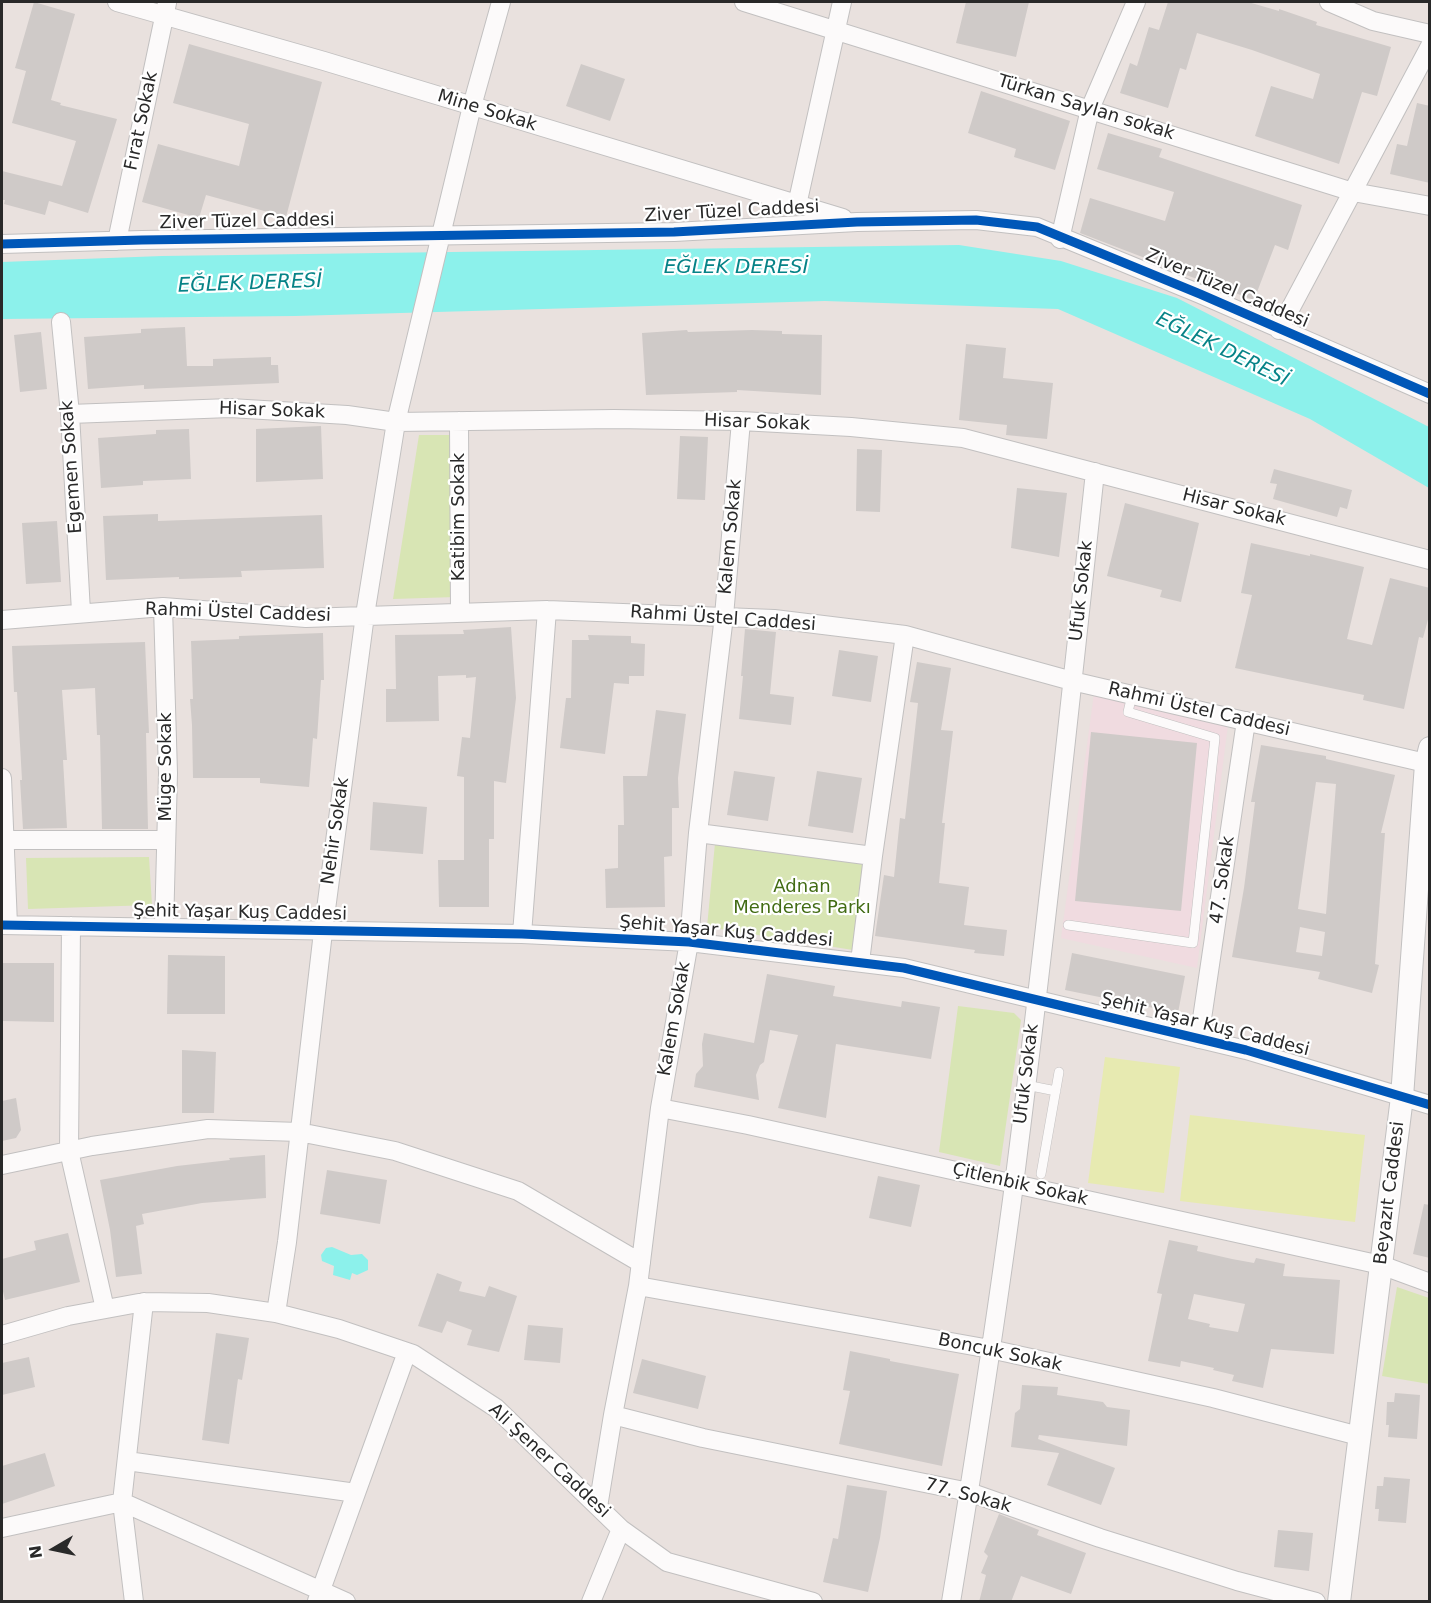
<!DOCTYPE html>
<meta charset="utf-8">
<style>
body{margin:0}
#map{position:relative;width:1431px;height:1603px;overflow:hidden;background:#e9e1de;font-family:"DejaVu Sans",sans-serif}
canvas{display:block}
.frame{position:absolute;inset:0;border:3px solid #292929;pointer-events:none}
.north{position:absolute;left:24px;top:1519px;width:60px;height:60px;-webkit-text-stroke:4px #fff;paint-order:stroke;rotate:261deg;font-size:16px;font-weight:700;line-height:24px;text-align:center;color:#292929}
.north::after{content:'';display:block;margin:auto;width:21px;height:27px;background:#292929;clip-path:polygon(50% 0,100% 100%,50% 72%,0 100%)}
</style>
<div id="map">
<canvas width="1431" height="1603"></canvas>
<div class="frame"></div>
<div class="north">N</div>
</div>
<script>
const c = document.querySelector('canvas').getContext('2d');
c.lineJoin = 'round';
function paint(path, color) { c.fillStyle = color; c.fill(path, 'evenodd'); }
function stroke(path, color, width, dash) { c.strokeStyle = color; c.lineWidth = width; c.lineCap = dash ? 'butt' : 'round'; c.setLineDash(dash || []); c.stroke(path); }
function drawText(font, color, halo, rows, align = 'center') {
  c.font = font + ' "DejaVu Sans",sans-serif'; c.lineWidth = 4.5; c.setLineDash([]); c.textBaseline = 'middle'; c.strokeStyle = halo; c.fillStyle = color; for (const [text, x, y, turn = 0] of rows) {
    c.save(); c.translate(x, y); c.rotate((+turn || 0) * Math.PI / 180); c.textAlign = isNaN(turn) ? turn : align; if (halo) c.strokeText(text, 0, 0); c.fillText(text, 0, 0); c.restore();
  }
}
paint(new Path2D(`
 M1094 693 1228 725 1197 968 1061 938Z`), '#f0dbe0');
paint(new Path2D(`
 M419 435H457L456 597 393 599Z
 M715 843 864 861 853 950 707 927Z
 M149 857 152 905 28 909 26 858Z
 M958 1006 1014 1013 1021 1020 1000 1166 939 1152Z
 M1397 1287 1429 1298V1384L1382 1376Z`), '#d8e5b4');
paint(new Path2D(`
 M1105 1057 1180 1067 1164 1193 1088 1183Z
 M1190 1115 1365 1135 1355 1222 1180 1201Z`), '#e7eab1');
paint(new Path2D(`
 M959 245 1061 261 1177 298 1429 427V488L1310 419 1058 309 825 301 295 316 2 319V262L162 256Z
 M332 1247 351 1255 362 1254 368 1260V1270L357 1275 352 1273 350 1280 333 1275 334 1266 322 1261 321 1255 326 1248Z`), '#8cf1eb');
paint(new Path2D(`
 M34 2 75 14 51 100 61 103 60 105 117 119 88 213 49 201 45 215 4 204 5 200H2V171L62 186 76 141 12 123 26 71 15 68Z
 M966 2H1029L1016 57 956 43Z
 M1168 2H1248L1279 11V9L1317 22 1316 25 1391 47 1377 96 1362 92 1339 164 1255 136 1271 86 1313 99 1320 74 1252 50 1197 33 1186 70 1180 68 1168 108 1120 93 1130 63 1137 66 1149 27 1159 30Z
 M189 44 322 82 286 217 206 195 199 218 142 202 158 144 239 166 249 124 173 103Z
 M581 64 625 79 610 121 566 106Z
 M981 91 1070 121 1055 170 1014 157 1016 149 968 133Z
 M1417 103 1430 106V183L1390 174 1397 144 1407 146Z
 M1108 133 1162 149 1159 157 1302 205 1288 250 1275 245 1254 300 1170 269 1171 268 1080 233 1090 198 1165 221 1174 192 1097 169Z
 M185 327 187 366H213V359L271 357V365H278L279 383 144 389V385L88 389 84 337 141 333V329Z
 M687 330 688 332 752 330 782 331V334L822 335 821 395 737 390V392L646 395 642 333Z
 M41 332 47 389 20 392 14 335Z
 M966 344 1006 348 1003 378 1053 383 1047 439 1006 435 1007 425 959 420Z
 M321 426 323 479 256 482V429Z
 M189 429 191 479 143 481V485L101 488 98 438 156 434V430Z
 M680 436 708 437 705 500 677 499Z
 M857 449 882 450 880 512 856 511Z
 M1274 469 1352 490 1347 509 1340 507 1337 517 1273 499 1277 484 1270 483Z
 M1017 488 1067 493 1059 557 1011 548Z
 M1125 503 1199 523 1181 602 1160 597 1162 590 1107 576Z
 M158 514V521L322 515 324 568 241 571 242 577 179 579V577L106 580 103 516Z
 M57 521 61 582 26 584 22 523Z
 M1251 543 1310 556V554L1364 567 1347 639 1372 645 1390 578 1430 588V612L1423 638 1419 637 1404 709 1363 700 1364 695 1235 668 1252 595 1241 593Z
 M511 627 516 698 506 783 494 781V839H489V907H439L438 860H464V777L457 776 462 737 470 738 476 677 466 678V675L438 676 439 721 386 722V689H396L395 635 464 634 463 630Z
 M745 629 776 632 770 694 794 697 791 725 739 719 743 676H741Z
 M323 633 324 680H321L317 739 313 738 309 787 260 783V778H193L192 725 190 699H193L191 641 239 639V636Z
 M588 635 631 636V643L645 644 644 676H629V684L614 683 605 754 560 748 566 698H571L572 640H589Z
 M145 642 149 733H146L148 829H102L100 735H97L95 688 62 690 67 760H63L67 828 23 829 20 780H22L17 692H14L12 646Z
 M839 650 878 656 871 702 832 696Z
 M917 662 951 668 941 730 953 731 942 823H945L939 883 969 887 964 925 1007 930 1004 956 974 953 975 950 875 936 884 875 894 877 900 818 905 819 918 703 910 702Z
 M656 710 686 714 678 778 679 808H672V856L664 857 665 907 606 908 605 869 618 868V825H624L623 776H647Z
 M1091 732 1197 743 1181 911 1075 901Z
 M1261 745 1326 756V759L1395 775 1381 833H1385L1375 964 1379 965 1372 993 1318 979 1320 972 1232 957 1244 888 1255 802H1251ZM1316 782 1336 784 1326 914 1298 909ZM1300 927 1325 932 1322 956 1296 952Z
 M734 771 775 777 768 821 727 815Z
 M817 771 862 778 853 833 808 826Z
 M373 802 427 807 423 854 370 850Z
 M1072 953 1185 976 1178 1013 1065 990Z
 M168 955 225 956V1014H167Z
 M2 963H54V1022L2 1021Z
 M767 974 835 986 833 996 901 1007 902 1001 940 1007 931 1059 836 1044 826 1118 778 1108 798 1035 770 1030 764 1062 760 1065 756 1075 759 1100 694 1087 696 1074 703 1066 702 1044 704 1033 754 1043Z
 M182 1050 216 1052 214 1113H182Z
 M16 1098 21 1130 16 1138 2 1141V1101Z
 M265 1155 266 1198 202 1203 142 1214 144 1224 136 1226 142 1274 116 1277 110 1230 100 1180 177 1166 230 1160 229 1158Z
 M327 1170 387 1180 380 1224 320 1214Z
 M878 1176 920 1185 911 1227 869 1218Z
 M1424 1204 1430 1205V1258L1413 1254Z
 M68 1233 80 1282 5 1300 2 1287V1259L36 1250 34 1241Z
 M1169 1240 1198 1246 1197 1251 1232 1259 1254 1263 1256 1258 1285 1264 1283 1276 1340 1280 1334 1354 1271 1349 1263 1388 1232 1381 1234 1375 1213 1370 1214 1368 1181 1361 1180 1367 1148 1361 1162 1294 1157 1293ZM1194 1294 1245 1304 1238 1332 1209 1327 1210 1324 1188 1319Z
 M437 1273 462 1282 459 1291 485 1297 489 1286 517 1296 499 1352 467 1345 472 1330 447 1321 442 1333 418 1326Z
 M528 1325 563 1328 560 1363 524 1360Z
 M216 1333 249 1338 242 1380 238 1379 229 1444 202 1440Z
 M850 1351 890 1359V1361L959 1374 942 1466 839 1444 850 1391 843 1390Z
 M29 1357 35 1387 2 1395V1363Z
 M642 1359 706 1376 698 1409 633 1393Z
 M1022 1385 1058 1387 1057 1395 1103 1402 1107 1407 1130 1410 1127 1446 1039 1435 1038 1439 1115 1468 1101 1505 1047 1485 1059 1453 1011 1447 1015 1413 1020 1409Z
 M1395 1393 1420 1395 1417 1439 1388 1437 1389 1425H1386L1387 1402H1394Z
 M45 1453 55 1486 2 1504V1466Z
 M1384 1477 1410 1479 1406 1523 1378 1521 1379 1509H1375L1377 1486H1383Z
 M847 1485 887 1491 880 1538 868 1592 823 1582 833 1538 838 1539Z
 M999 1514 1039 1530 1037 1535 1086 1553 1071 1594 1021 1576 1011 1602H979L986 1575 981 1573 988 1556 984 1552Z
 M1278 1530 1313 1533 1309 1571 1274 1567Z`), '#cfcac8');
const service = new Path2D(`
 M1068 925 1193 943 1215 738 1128 712 1132 695
 M1026 1085 1056 1091
 M1041 1174 1059 1072`);
const minor = new Path2D(`
 M117 2 324 61 843 218
 M744 2 1353 192 1430 206
 M1329 2 1373 21 1430 34
 M797 205 842 2
 M1060 239 1090 109 1136 2
 M117 241 167 3
 M2 244 142 240 674 232 857 222 976 220 1037 227 1200 294 1430 394
 M61 322 70 414 81 612
 M1279 330 1430 46
 M70 414 230 408 347 415 396 422 614 419 741 421 851 427 963 438 1430 560
 M459 421 460 613
 M163 607 168 773 164 928
 M2 620 163 607 306 618 547 610 774 619 905 635 1072 681 1430 764
 M2 778 8 925
 M698 833 873 856
 M4 840H166
 M2 925 522 934 689 942 904 968 1246 1050 1430 1105
 M71 926 69 1151 105 1309
 M522 934 547 610
 M860 962 873 856 905 635
 M1199 1039 1246 721
 M660 1108 748 1125 1381 1265 1430 1283
 M2 1165 92 1146 208 1129 299 1132 395 1151 518 1191 641 1263
 M638 1286 990 1349 1213 1398 1359 1436
 M276 1313 287 1242 323 932 365 615 396 422 472 106 501 2
 M2 1335 68 1316 144 1302 208 1303 276 1313 339 1329 413 1354 496 1408 621 1529 667 1562 813 1602
 M613 1415 703 1438 969 1492 1100 1538 1237 1581 1316 1602
 M127 1461 356 1493
 M598 1507 613 1415 638 1286 660 1108 689 942 698 833 724 616 741 421
 M2 1528 122 1502 346 1602
 M317 1601 407 1352
 M134 1602 122 1502 144 1302
 M591 1602 621 1529
 M951 1602C973 1468 994 1334 1012 1200 1043 958 1069 715 1095 472`);
const tertiary = new Path2D(`
 M1339 1602 1402 1097 1426 764 1430 748`);
stroke(service, '#c2c0c0', 10);
stroke(minor, '#c2c0c0', 20);
stroke(tertiary, '#c2c0c0', 24);
stroke(service, '#fcfafa', 9);
stroke(minor, '#fcfafa', 18);
stroke(tertiary, '#fcfafa', 22);
stroke(new Path2D(`
 M2 244 142 240 674 232 857 222 976 220 1037 227 1200 294 1430 394
 M2 925 522 934 689 942 904 968 1246 1050 1430 1105`), '#0057b8', 9);
drawText('18px', '#292929', '#fff', [
 ["Türkan Saylan sokak",1086,108,17],
 ["Mine Sokak",487,111,17],
 ["Fırat Sokak",142,121,-78],
 ["Ziver Tüzel Caddesi",732,212,-3],
 ["Ziver Tüzel Caddesi",247,222,-1],
 ["Ziver Tüzel Caddesi",1227,289,23],
 ["Hisar Sokak",272,411,2],
 ["Hisar Sokak",757,423,2],
 ["Egemen Sokak",72,467,-94],
 ["Hisar Sokak",1234,508,14],
 ["Katibim Sokak",459,517,-90],
 ["Kalem Sokak",731,537,-85],
 ["Ufuk Sokak",1082,591,-84],
 ["Rahmi Üstel Caddesi",238,613,2],
 ["Rahmi Üstel Caddesi",723,619,4],
 ["Rahmi Üstel Caddesi",1199,710,13],
 ["Müge Sokak",166,767,-90],
 ["Nehir Sokak",336,831,-82],
 ["47. Sokak",1223,880,-82],
 ["Şehit Yaşar Kuş Caddesi",240,913,1],
 ["Şehit Yaşar Kuş Caddesi",726,932,5],
 ["Kalem Sokak",675,1019,-80],
 ["Şehit Yaşar Kuş Caddesi",1205,1025,14],
 ["Ufuk Sokak",1027,1074,-83],
 ["Çitlenbik Sokak",1020,1185,13],
 ["Beyazıt Caddesi",1390,1193,-83],
 ["Boncuk Sokak",1000,1353,12],
 ["Ali Şener Caddesi",549,1461,43],
 ["77. Sokak",968,1496,15]
]);
drawText('18px', '#426c14', '#fff', [
 ["Adnan",802,887],
 ["Menderes Parkı",802,908]
]);
drawText('italic 20px', '#068387', '#fff', [
 ["EĞLEK DERESİ",736,268],
 ["EĞLEK DERESİ",250,284,-2],
 ["EĞLEK DERESİ",1222,350,26]
]);
</script>
